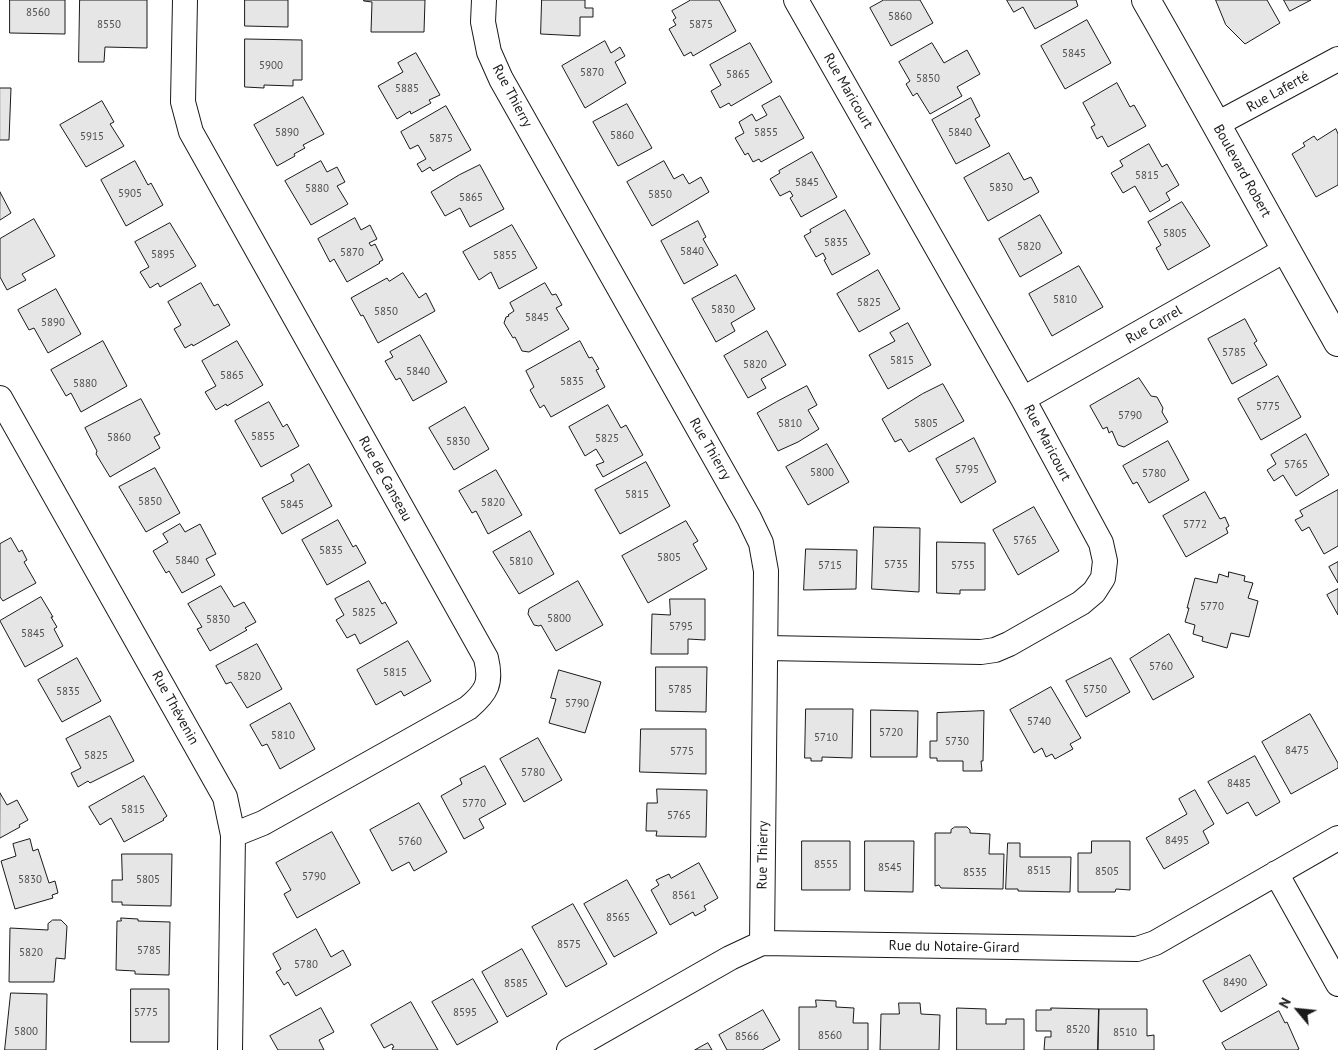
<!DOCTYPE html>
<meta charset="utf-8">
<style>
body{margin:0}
#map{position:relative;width:1338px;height:1050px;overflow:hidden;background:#fff;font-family:"PT Sans",sans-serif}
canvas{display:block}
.north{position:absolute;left:1273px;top:985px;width:50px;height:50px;-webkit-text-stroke:4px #fff;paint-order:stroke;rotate:298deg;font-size:14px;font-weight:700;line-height:20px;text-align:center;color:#1a1a1a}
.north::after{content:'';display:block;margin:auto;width:18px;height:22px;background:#1a1a1a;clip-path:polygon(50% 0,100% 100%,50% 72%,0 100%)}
</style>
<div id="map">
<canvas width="1338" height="1050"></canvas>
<div class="north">N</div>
</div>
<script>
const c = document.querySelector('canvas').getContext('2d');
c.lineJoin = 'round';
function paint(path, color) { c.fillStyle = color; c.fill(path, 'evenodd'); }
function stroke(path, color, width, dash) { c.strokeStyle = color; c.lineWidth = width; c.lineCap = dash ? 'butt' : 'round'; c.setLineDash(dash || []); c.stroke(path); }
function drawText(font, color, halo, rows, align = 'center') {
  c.font = font + ' "PT Sans",sans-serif'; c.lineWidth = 4; c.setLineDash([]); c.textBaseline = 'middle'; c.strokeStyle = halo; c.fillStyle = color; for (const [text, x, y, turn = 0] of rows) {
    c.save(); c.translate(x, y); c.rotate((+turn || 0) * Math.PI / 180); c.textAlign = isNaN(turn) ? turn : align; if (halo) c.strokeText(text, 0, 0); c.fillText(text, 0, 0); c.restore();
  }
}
const building = new Path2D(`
 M10 0H65V34L10 33Z
 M80 0H147V48L105 47 104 62H79Z
 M245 0H288V27L245 26Z
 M364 0H425L424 32H371L372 2 364 1Z
 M542 0H585V8H593V17H580V36L541 34Z
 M691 0H719L736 31 693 56 691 52 684 56 669 29 676 25 673 20 676 18 672 11Z
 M884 0H920L933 23 891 46 870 8Z
 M1007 0H1076L1078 6 1035 29 1023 7 1014 12Z
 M1216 0H1267L1280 23 1245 44 1226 25Z
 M1284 0H1311L1290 11Z
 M1087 20 1111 63 1065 89 1041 46Z
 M245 39 302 40V80H293V86L264 85V88L245 87Z
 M605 41 611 53 620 47 625 56 615 62 626 83 585 108 562 66Z
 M750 43 772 82 731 106 729 103 720 108 711 91 721 85 710 65Z
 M932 43 944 63 967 50 980 74 957 87 962 96 930 114 917 93 913 96 906 84 910 81 899 62Z
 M416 53 440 95 429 100 431 103 411 114 410 111 397 119 378 86 403 72 398 63Z
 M1117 83 1130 107 1134 105 1146 126 1108 147 1102 136 1097 139 1091 127 1095 125 1083 103Z
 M0 88H11L9 140H0Z
 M780 96 804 138 761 162 759 159 753 162 748 153 745 155 735 138 744 133 739 122 752 114 756 121 767 115 762 106Z
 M303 97 324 134 303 145 305 148 294 154 295 156 277 166 254 125Z
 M971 98 980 116 975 119 990 146 956 164 932 120Z
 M102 101 114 122 110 124 124 146 86 167 60 125Z
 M627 104 652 148 618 166 593 122Z
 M446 106 471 150 433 171 430 167 422 172 417 164 426 159 418 145 410 149 401 132Z
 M1336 129 1338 134V185L1316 197 1292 154 1305 146 1303 143 1314 136 1317 140Z
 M1149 144 1162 167 1167 164 1179 185 1166 193 1170 200 1150 212 1135 186 1123 193 1111 173 1123 166 1120 161Z
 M812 152 837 197 801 217 790 198 793 196 790 191 780 196 770 179 780 173 779 171Z
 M1009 153 1024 180 1031 177 1039 192 988 221 964 178Z
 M135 161 148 185 151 183 163 205 126 226 101 180Z
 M321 161 327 172 337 167 345 182 337 186 348 204 311 225 285 181Z
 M664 161 674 179 683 174 689 184 701 177 709 192 652 226 627 182Z
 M480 165 504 209 470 227 460 208 445 216 431 192 459 175Z
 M0 192 11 213 0 220Z
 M1182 202 1210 246 1168 270 1156 248 1161 245 1148 222Z
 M845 210 870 254 832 275 824 260 826 259 823 253 816 257 804 236 811 232 810 230Z
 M1040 215 1062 253 1020 277 999 239Z
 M355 218 361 230 370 225 377 239 369 243 371 246 375 244 383 260 379 262 380 263 347 282 334 259 330 262 318 239Z
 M34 219 55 256 22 274 26 280 7 290 0 277V239Z
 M698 221 706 237 703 239 718 265 684 284 661 241Z
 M170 223 196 266 160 287 158 283 150 288 140 272 149 267 135 242Z
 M512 225 537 268 499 289 491 272 479 280 463 252Z
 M1079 266 1103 307 1052 336 1029 294Z
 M878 270 900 309 859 332 837 294Z
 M403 273 419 298 426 293 435 311 378 343 363 315 361 316 351 298 387 278 389 281Z
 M736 275 755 309 731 323 735 331 716 342 692 299Z
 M201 283 214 306 218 304 230 325 193 346 192 344 185 348 174 329 181 325 168 302Z
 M545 283 552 295 556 294 562 305 556 308 569 329 529 352 522 351 515 337 513 338 504 323 506 317 509 316 508 315 514 311 510 303Z
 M56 289 81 334 48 353 34 328 29 330 18 310Z
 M1245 319 1257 341 1254 343 1267 365 1232 384 1208 339Z
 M908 323 931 365 888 389 869 355 895 341 890 333Z
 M767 331 786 365 761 379 766 388 748 398 724 356Z
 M420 335 447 382 413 401 400 378 396 380 385 361 393 357 390 352Z
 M103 341 127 386 81 412 71 393 66 396 51 370Z
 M237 341 263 385 227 406 226 404 216 410 205 392 216 386 202 361Z
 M580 341 589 358 592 357 599 369 596 370 605 387 551 417 544 405 540 408 530 390 534 387 526 371Z
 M1278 376 1301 417 1261 440 1238 399Z
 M1139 378 1151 396 1157 397 1163 408 1162 412 1168 422 1124 447 1118 445 1112 431 1109 433 1107 427 1103 429 1090 406Z
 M943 384 964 421 909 452 901 439 895 442 882 419 922 394Z
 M807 386 817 405 808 410 819 429 798 442 778 451 757 413 776 402Z
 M141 399 160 434 154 437 160 448 110 477 96 454 97 451 85 428Z
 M269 402 283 427 287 424 299 446 261 467 235 421Z
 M608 405 621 428 626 425 643 455 603 477 596 465 604 462 596 449 585 456 569 427Z
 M465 407 489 449 454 470 429 428Z
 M1306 434 1329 475 1296 496 1283 475 1274 481 1267 470 1276 464 1271 455Z
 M974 438 996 482 961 503 936 459Z
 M1168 441 1189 480 1149 503 1137 482 1133 484 1123 466Z
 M827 444 849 482 808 505 786 467Z
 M646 462 670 506 620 534 595 490Z
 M309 464 332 506 282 534 262 498 294 481 291 475Z
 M155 468 180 513 146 532 119 487Z
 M496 470 522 515 488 534 476 511 472 513 459 491Z
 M1338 490V546L1324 554 1309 527 1302 531 1295 520 1303 516 1300 511Z
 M1205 492 1220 519 1225 517 1229 526 1226 528 1228 533 1186 557 1163 516Z
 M1034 507 1059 551 1018 575 993 530Z
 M338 520 353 547 356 545 366 563 327 585 302 540Z
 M686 521 698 541 693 544 707 569 648 603 622 556Z
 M180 524 185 532 200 524 216 554 206 559 215 575 182 593 169 571 166 573 153 551 168 542 163 534Z
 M874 527 920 528 919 592 872 589Z
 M530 531 554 574 519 594 493 552Z
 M11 538 19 552 22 550 27 560 24 562 36 583 3 601 0 597V544Z
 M937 542 985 543V590H960V594L937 593Z
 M806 549 857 550 856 589 804 590Z
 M1338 562V583L1329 567Z
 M1229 572 1245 576 1244 581 1253 583 1248 598 1258 601 1249 637 1231 633 1227 648 1202 641 1203 637 1193 634 1195 625 1185 622 1189 608H1187L1195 578 1217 583 1219 574 1228 577Z
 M369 581 382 604 385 602 397 623 360 644 355 634 347 638 336 620 344 615 335 599Z
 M578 581 603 625 556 651 541 625 539 626 534 625 528 614 529 609Z
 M221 586 234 607 244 602 256 622 245 628 247 630 210 651 197 629 202 627 188 604Z
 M1338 589V615L1327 595Z
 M41 597 53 617H51L57 627 54 629 63 646 25 667 0 621Z
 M670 599H705V640L688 639V654H651L652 614 670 615Z
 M1169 634 1194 677 1153 700 1130 659Z
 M408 641 431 681 404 696 401 691 376 705 357 670Z
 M257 644 282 689 247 708 231 682 226 684 216 666Z
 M77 658 101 701 62 722 38 680Z
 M1111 658 1130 692 1086 717 1066 681Z
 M656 667H707L706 712 656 711Z
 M559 670 601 682 585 733 549 723 556 699 551 698Z
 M1051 687 1081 738 1070 744 1073 749 1055 759 1052 754 1046 757 1042 748 1034 753 1010 710Z
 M290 703 315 749 280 769 267 744 262 746 250 725Z
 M806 709H853L852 758 822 757V761H811V758H805Z
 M871 710 918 711 917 757H871Z
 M984 711 983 761H981L982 771H963V761H937V758H930V741H937V713Z
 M1310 714 1338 763V768L1291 794 1262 742Z
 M110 716 134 761 90 783 88 781 78 787 71 773 81 768 66 739Z
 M641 729H706V774L640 772Z
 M538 738 562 780 524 802 500 759Z
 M1255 756 1280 802 1256 816 1248 802 1227 814 1208 782Z
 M485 766 506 804 479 819 484 828 464 839 441 796 462 784 460 779Z
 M144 776 167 816 163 819 164 820 124 842 111 818 100 825 89 807Z
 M657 789 707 790 706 837 656 836 657 831H646L647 803H657Z
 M1195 790 1214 824 1203 831 1209 843 1164 869 1146 838 1187 814 1179 799Z
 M0 793 7 805 17 800 28 820 19 825 20 827 0 838Z
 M419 803 447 852 414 871 409 862 392 871 370 830Z
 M955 827H967L970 830V833L990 834 989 854H1004L1003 889 941 888 939 885 935 886V833H951V830Z
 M332 832 360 883 297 918 284 894 291 890 276 863Z
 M30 839 33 851 38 849 49 883 55 881 58 893 52 895 53 898 15 909 1 861 16 856 13 844Z
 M802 841H850V890H802Z
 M865 841H914L913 892 865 891Z
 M1092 841H1130V890L1116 889 1115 892H1078V853H1091Z
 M1008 843H1020V857H1071L1070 892 1018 891V889H1006Z
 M122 854H172L171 906 122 905V902H112V880H122Z
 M699 863 718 898 704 906 706 910 695 916 693 912 670 925 651 890 659 885 656 880 669 874 671 878Z
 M627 880 657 933 614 957 584 904Z
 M573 904 607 964 566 987 532 927Z
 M121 918 138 919V921L170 922 169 975 135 974V971L116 970 117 921H121Z
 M53 920H61L67 926 65 959 56 958 54 982H9L10 928 48 930V924Z
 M316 929 331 957 343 950 351 965 296 996 288 982 284 985 276 972 281 969 273 954Z
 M522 949 547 994 507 1017 482 972Z
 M1250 955 1267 985 1221 1012 1203 981Z
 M473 979 498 1022 457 1045 432 1002Z
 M131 989H169V1042H131Z
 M11 993 47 994 46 1050H5Z
 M816 1000 836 1001V1007L854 1008 853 1023H868V1050H799V1007H816Z
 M411 1002 438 1050H393L392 1048 394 1047 392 1044 384 1048 371 1025Z
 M899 1003H920L921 1014 940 1015 939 1050H880L881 1014H899Z
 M321 1008 334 1032 319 1040 324 1050H278L270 1036Z
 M957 1008 986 1009V1024H1006V1019H1024V1050H957Z
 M1051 1008 1099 1009 1098 1050H1044L1045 1037H1051V1031H1036V1010H1051Z
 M1099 1009H1147V1036L1154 1035V1050H1098Z
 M763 1010 780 1040 762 1050H727L719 1035Z
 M1279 1011 1285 1023 1287 1022 1299 1049 1297 1050H1226L1222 1043Z
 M708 1043 712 1050H695Z`);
paint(building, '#e6e6e6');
stroke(building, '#1a1a1a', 1);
const street = new Path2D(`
 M185 0 183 102 191 132 486 658C492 683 487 692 468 708L263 823 233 835
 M484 0 483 22 489 52 501 79 749 518 761 543 766 571 762 943
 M1217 124 1338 59
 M0 398 225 797 233 835 230 1050
 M1023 399 1285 250
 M767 648 981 652 995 650 1009 644 1081 603 1094 592 1103 578 1105 561 1101 543 1023 399 796 0
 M1276 873 1338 984
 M569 1050 730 958 762 943 1137 949 1155 943 1338 838`);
const secondary = new Path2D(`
 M1146 0C1211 113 1273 228 1338 342`);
stroke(street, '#1a1a1a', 26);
stroke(secondary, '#1a1a1a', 30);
stroke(street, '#fff', 24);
stroke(secondary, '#fff', 28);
drawText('11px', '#4d4d4d', null, [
 ["8560",38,13],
 ["5860",900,17],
 ["8550",109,25],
 ["5875",701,25],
 ["5845",1074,54],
 ["5900",271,66],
 ["5870",592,73],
 ["5865",738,75],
 ["5850",928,79],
 ["5885",407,89],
 ["5890",287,133],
 ["5855",766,133],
 ["5840",960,133],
 ["5860",622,136],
 ["5915",92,137],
 ["5875",441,139],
 ["5815",1147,176],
 ["5845",807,183],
 ["5830",1001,188],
 ["5880",317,189],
 ["5905",130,194],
 ["5850",660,195],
 ["5865",471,198],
 ["5805",1175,234],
 ["5835",836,243],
 ["5820",1029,247],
 ["5840",692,252],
 ["5870",352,253],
 ["5895",163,255],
 ["5855",505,256],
 ["5810",1065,300],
 ["5825",869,303],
 ["5830",723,310],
 ["5850",386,312],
 ["5845",537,318],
 ["5890",53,323],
 ["5785",1234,353],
 ["5815",902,361],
 ["5820",755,365],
 ["5840",418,372],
 ["5865",232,376],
 ["5835",572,382],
 ["5880",85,384],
 ["5775",1268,407],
 ["5790",1130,416],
 ["5810",790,424],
 ["5805",926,424],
 ["5855",263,437],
 ["5860",119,438],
 ["5825",607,439],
 ["5830",458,442],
 ["5765",1296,465],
 ["5795",967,470],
 ["5800",822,473],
 ["5780",1154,474],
 ["5815",637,495],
 ["5850",150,502],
 ["5820",493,503],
 ["5845",292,505],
 ["5772",1195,525],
 ["5765",1025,541],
 ["5835",331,551],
 ["5805",669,558],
 ["5840",187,561],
 ["5810",521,562],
 ["5735",896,565],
 ["5715",830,566],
 ["5755",963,566],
 ["5770",1212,607],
 ["5825",364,613],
 ["5800",559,619],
 ["5830",218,620],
 ["5795",681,627],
 ["5845",33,634],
 ["5760",1161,667],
 ["5815",395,673],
 ["5820",249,677],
 ["5785",680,690],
 ["5750",1095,690],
 ["5835",68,692],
 ["5790",577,704],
 ["5740",1039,722],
 ["5720",891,733],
 ["5810",283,736],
 ["5710",826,738],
 ["5730",957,742],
 ["8475",1297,751],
 ["5775",682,752],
 ["5825",96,756],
 ["5780",533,773],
 ["8485",1239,784],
 ["5770",474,804],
 ["5815",133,810],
 ["5765",679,816],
 ["8495",1177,841],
 ["5760",410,842],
 ["8555",826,865],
 ["8545",890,868],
 ["8515",1039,871],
 ["8505",1107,872],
 ["8535",975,873],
 ["5790",314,877],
 ["5830",30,880],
 ["5805",148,880],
 ["8561",684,896],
 ["8565",618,918],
 ["8575",569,945],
 ["5785",149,951],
 ["5820",31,953],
 ["5780",306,965],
 ["8490",1235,983],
 ["8585",516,984],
 ["5775",146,1013],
 ["8595",465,1013],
 ["8520",1078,1030],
 ["5800",26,1032],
 ["8510",1125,1033],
 ["8560",830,1036],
 ["8566",747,1037]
]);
drawText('14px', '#1a1a1a', '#fff', [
 ["Rue Maricourt",848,91,60],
 ["Rue Laferté",1278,92,-29],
 ["Rue Thierry",512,96,62],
 ["Boulevard Robert",1242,171,61],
 ["Rue Carrel",1154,325,-30],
 ["Rue Maricourt",1047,443,62],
 ["Rue Thierry",710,449,60],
 ["Rue de Canseau",385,479,61],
 ["Rue Thévenin",175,708,61],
 ["Rue Thierry",763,855,-89],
 ["Rue du Notaire-Girard",954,947,1]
]);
</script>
